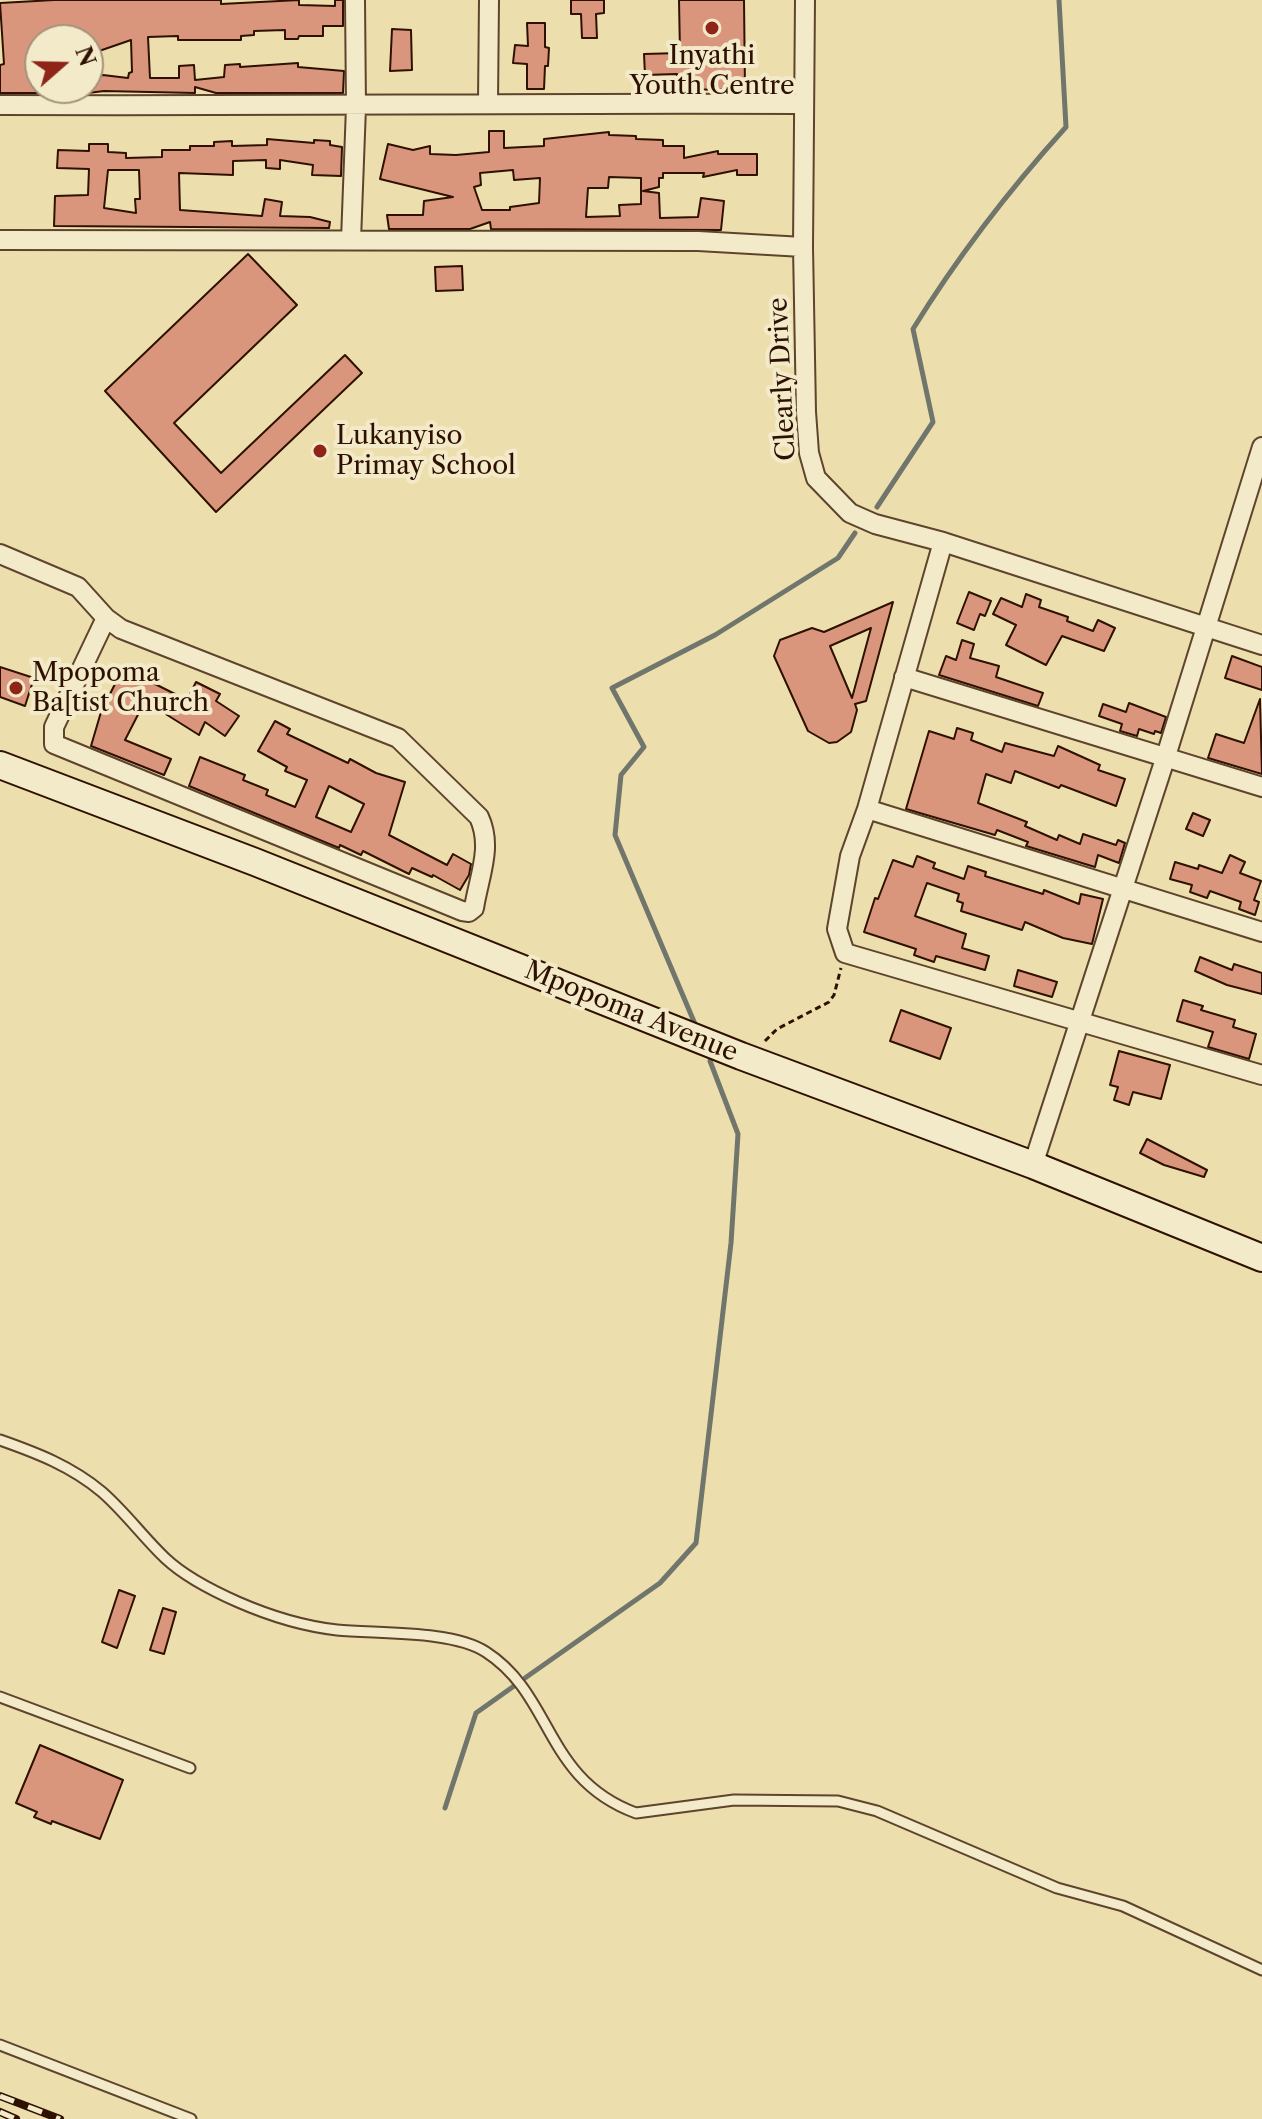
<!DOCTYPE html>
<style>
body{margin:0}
#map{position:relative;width:1262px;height:2119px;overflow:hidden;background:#eddfad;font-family:"Libre Caslon Text",serif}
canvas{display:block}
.north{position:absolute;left:24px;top:24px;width:80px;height:80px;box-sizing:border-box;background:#f3eaca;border:2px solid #a4937a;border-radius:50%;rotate:70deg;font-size:22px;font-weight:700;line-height:32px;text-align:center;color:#2e1101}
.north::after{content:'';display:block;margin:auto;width:28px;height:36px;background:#8f2418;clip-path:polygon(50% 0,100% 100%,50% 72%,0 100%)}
</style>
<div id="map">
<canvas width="1262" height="2119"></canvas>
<div class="north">N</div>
</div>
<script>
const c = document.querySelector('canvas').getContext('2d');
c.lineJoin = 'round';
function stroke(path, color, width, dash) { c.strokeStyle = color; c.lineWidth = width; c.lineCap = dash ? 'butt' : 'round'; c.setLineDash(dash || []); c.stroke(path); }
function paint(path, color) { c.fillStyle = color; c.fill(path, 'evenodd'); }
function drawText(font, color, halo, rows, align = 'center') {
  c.font = font + ' "Libre Caslon Text",serif'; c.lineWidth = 8; c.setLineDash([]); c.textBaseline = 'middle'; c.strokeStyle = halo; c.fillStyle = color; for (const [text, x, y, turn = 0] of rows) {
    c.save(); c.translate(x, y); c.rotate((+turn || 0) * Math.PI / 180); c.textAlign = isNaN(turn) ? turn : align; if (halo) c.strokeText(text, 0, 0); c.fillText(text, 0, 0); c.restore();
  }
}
stroke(new Path2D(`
 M877 507 933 422 913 329C958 256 1009 190 1066 127L1059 0
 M695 1024 615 835 621 775 644 747 612 688 715 635 838 558 855 533
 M525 1678 660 1583 696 1543 731 1243 738 1134 710 1061
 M445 1808 476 1713 514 1686`), '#71766d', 5);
const building = new Path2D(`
 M54 0H221V4L299 0V5L335 6V0H343V26H323V36H299L298 39H285V30L254 31V35L241 36V40H178V36L148 37 150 78H179V66L194 65 195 80 224 77 225 65 240 64V67L298 63V67L344 71 343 93H216L195 87V93L104 91 88 93V77L103 75 128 78 129 73 132 72 131 40 102 50H88V40H40L37 93H0V65L4 64 0 3Z
 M571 0H604V13L596 14 597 38H582L581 14H571Z
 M679 0H744L745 89 677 90V74L645 75 644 54 680 53Z
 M527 23H545V47L549 48 548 66H545L544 89H527V64L513 63 515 45 528 46Z
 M392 29 411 30 412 70 390 71Z
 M489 131H504V148L544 146V139L609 132V135L636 136V139L663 140V146H684V158L718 151V154H757V175H737V170L703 177 704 173H663V178H659V187L643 191 659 193 660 218 698 217 701 198 724 201 721 230 491 229 490 222 470 229H389L387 215H423L424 201 453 197 380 179 388 144 413 150 430 146V154L456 155 489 152ZM513 170 514 180 540 178 539 203 510 207V210H482L474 187 481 185 480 173ZM609 177 641 178V204L619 205 620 216 586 217 588 188H608Z
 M267 139 314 143V140L330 141V145L342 147 341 176 312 175 313 165 280 160V169L266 168V160L233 161V175L179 173 180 210 262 216 265 199 282 202 280 216 310 217 330 222 329 228 54 226 55 196 88 195 89 169 57 168 58 150 89 151V144H108V152L126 153V158L162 157V150H190V146H214V142L232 141V146L267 145ZM108 170H139L140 199H135L136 213 104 208Z
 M248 254 297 305 174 423 221 473 345 355 362 373 216 512 105 391Z
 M462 266 463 290 436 291 435 267Z
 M969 592 991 601 985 616 980 614 974 630 957 623Z
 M1026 594 1041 600 1039 607 1068 617 1067 621 1093 631 1098 620 1115 628 1104 651 1062 636 1046 665 1006 645 1016 625 993 614 1001 598 1022 607Z
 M893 602 866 701 855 704 857 710 851 732 837 742 829 743 808 731 774 656 780 640 812 628 824 632ZM871 628 852 698 830 646Z
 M962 640 974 644 970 658 999 666 996 677 1043 693 1038 706 939 675 946 656 956 660Z
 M1232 656 1262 667V690L1225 678Z
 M0 667 34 678 25 706 0 697Z
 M123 668 187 700 196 682 220 694 216 701 239 716 225 736 205 722 199 735 145 701 125 740 171 759 164 775 91 746 101 712Z
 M1260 699 1262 774 1208 758 1216 734 1244 743Z
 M1129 703 1166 717 1161 733 1155 731 1154 734 1139 729 1137 736 1120 731 1122 724 1099 716 1103 704 1126 712Z
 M275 721 290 729 287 734 348 763 350 759 376 773 405 782 389 835 447 865 453 854 471 864 469 875 460 890 433 875 432 877 412 868 409 874 363 851 361 855 340 845 339 848 189 786 200 757 245 775 243 780 268 790 266 795 295 807 307 780 285 771 287 767 258 751ZM329 786 364 804 351 832 316 817Z
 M957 728 973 733 971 740 1002 752 1005 743 1054 756 1058 746 1100 765 1098 770 1125 779 1116 806 1061 785 1059 788 1015 771 1011 783 986 774 978 803 1027 822 1025 826 1057 840 1059 835 1080 844 1083 834 1116 845 1118 840 1125 843 1119 863 1098 855 1095 867 1026 846 1028 842 997 830 995 835 906 809 929 731 954 739Z
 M1193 813 1210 820 1203 836 1186 829Z
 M1230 855 1245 862 1240 873 1261 881 1254 900 1259 902 1255 915 1239 909 1241 902 1210 891 1207 898 1190 892 1192 885 1170 879 1175 862 1198 869 1199 865 1222 873Z
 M917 856 935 863 933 868 964 879 968 866 986 872 985 876 1043 894 1044 890 1079 904 1081 894 1103 899 1092 944 1063 938 1025 922 1022 930 961 911 963 903 957 901 959 894 927 883 915 916 966 934 962 948 989 956 985 970 936 956 934 962 914 955 916 949 864 932 875 898 878 899 893 860 913 867Z
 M1200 957 1232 970 1234 964 1262 973V994L1227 985 1195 971Z
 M1018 970 1057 982 1052 997 1014 986Z
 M1183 1000 1203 1006 1201 1010 1235 1020 1233 1027 1256 1034 1249 1059 1208 1047 1213 1032 1177 1021Z
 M901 1010 951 1028 940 1059 890 1041Z
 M1119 1051 1170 1065 1161 1099 1133 1092 1129 1105 1114 1100 1118 1087 1110 1085Z
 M1147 1139 1207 1170 1204 1177 1164 1165 1140 1153Z
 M119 1590 135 1596 117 1648 102 1642Z
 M163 1608 176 1612 164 1654 150 1650Z
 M40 1745 123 1780 100 1839 52 1821 51 1824 34 1817 37 1812 16 1803Z`);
paint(building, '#da967c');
stroke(building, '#2e1101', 2);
const lane = new Path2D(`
 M0 1440C37 1453 71 1466 102 1492 125 1512 143 1537 165 1558 184 1576 213 1591 238 1602 270 1616 302 1626 337 1630 377 1634 453 1630 486 1652 554 1696 544 1779 636 1813L734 1800 838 1801 877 1811 1057 1888 1123 1906 1262 1970
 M0 1697 190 1768
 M0 2045 191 2119`);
const street = new Path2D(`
 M805 0 803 247 806 412 809 453 816 478 850 513 875 524 943 542 1262 645
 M488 102 489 0
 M0 105C268 106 536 103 804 104
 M0 240 698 241 803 247
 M351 240 356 107 355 0
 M943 542 867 809 850 856 837 929 845 953 1262 1075
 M0 554 78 587 106 618 121 629 398 738 479 817C493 847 479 876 474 908L469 912 462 911 54 744V727L106 618
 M904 677 1262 787
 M867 809 1262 932
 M1033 1165 1166 756 1262 447`);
const secondary = new Path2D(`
 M0 765 255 862 741 1056 1033 1165 1262 1258`);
stroke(lane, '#5e442c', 13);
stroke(street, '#5e442c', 22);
stroke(secondary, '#2e1101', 30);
stroke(new Path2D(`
 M765 1041 777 1029 829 1002 834 995 841 968`), '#2e1101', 3, [6, 4]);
stroke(lane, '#f3eaca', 9);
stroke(street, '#f3eaca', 18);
stroke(secondary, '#f3eaca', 26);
const rail = new Path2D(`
 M0 2096 60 2119
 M0 2112 16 2119`);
stroke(rail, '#2e1101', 8);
stroke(rail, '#f3eaca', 5, [15]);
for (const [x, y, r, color] of [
 [712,28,8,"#8f2418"],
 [320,451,8,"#8f2418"],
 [16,688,8,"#8f2418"]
]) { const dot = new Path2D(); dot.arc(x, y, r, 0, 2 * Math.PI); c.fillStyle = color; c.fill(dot); stroke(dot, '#f3eaca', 3); }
drawText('26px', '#2e1101', '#f3eaca', [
 ["Inyathi",712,56,"center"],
 ["Youth Centre",712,86,"center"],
 ["Lukanyiso",336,436],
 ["Primay School",336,466],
 ["Mpopoma",32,673],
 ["Ba[tist Church",32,703]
], 'left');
drawText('26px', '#2e1101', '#f3eaca', [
 ["Clearly Drive",783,379,-93],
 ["Mpopoma Avenue",631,1012,22]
]);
</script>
